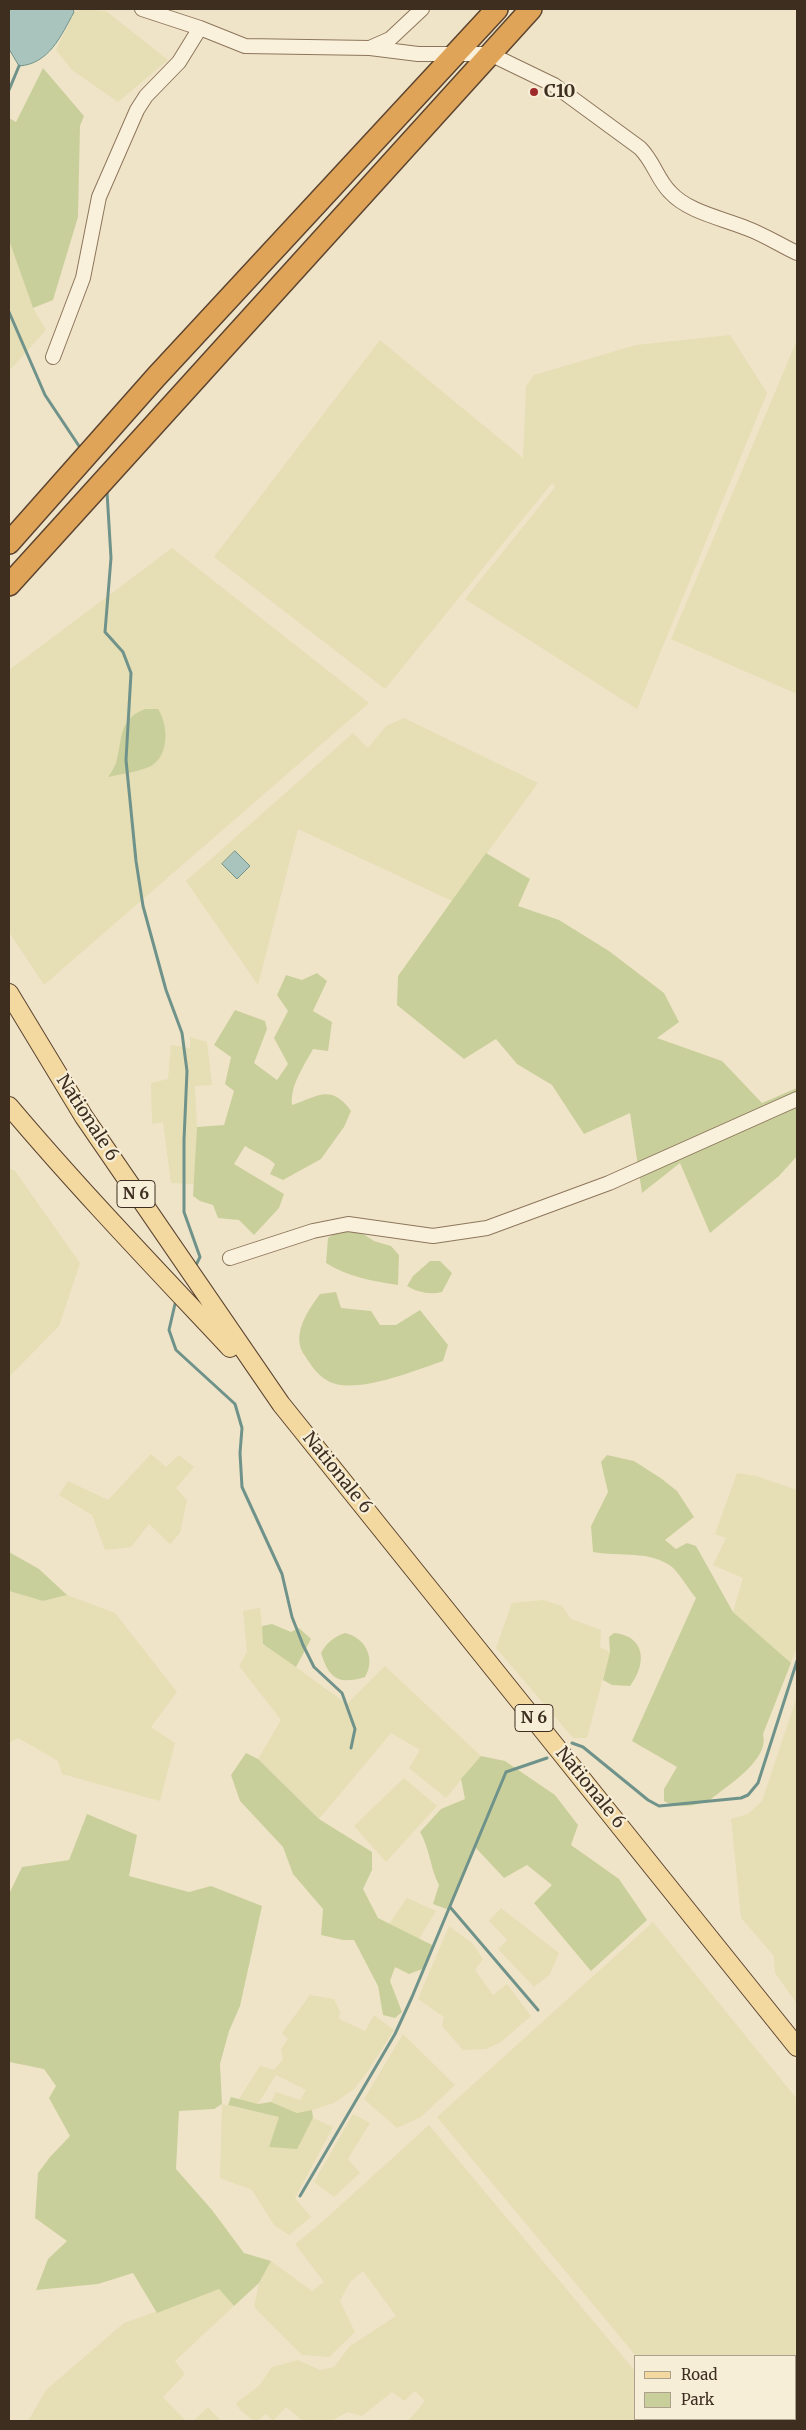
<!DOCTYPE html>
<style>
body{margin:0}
#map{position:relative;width:806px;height:2430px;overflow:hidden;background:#f0e4c8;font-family:Merriweather,serif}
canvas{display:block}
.frame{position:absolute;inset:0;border:10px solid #3d2e20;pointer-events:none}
.legend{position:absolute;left:634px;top:2355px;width:162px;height:65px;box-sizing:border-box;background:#f7eed8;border:1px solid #ada18e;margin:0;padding:6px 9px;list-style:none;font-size:15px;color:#3d2e20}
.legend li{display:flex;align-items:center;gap:10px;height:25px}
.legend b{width:25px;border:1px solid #ada18e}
</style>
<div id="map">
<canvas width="806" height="2430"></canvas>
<div class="frame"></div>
<ul class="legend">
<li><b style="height:6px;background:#f3d9a0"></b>Road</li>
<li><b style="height:14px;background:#c9cf9b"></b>Park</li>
</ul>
</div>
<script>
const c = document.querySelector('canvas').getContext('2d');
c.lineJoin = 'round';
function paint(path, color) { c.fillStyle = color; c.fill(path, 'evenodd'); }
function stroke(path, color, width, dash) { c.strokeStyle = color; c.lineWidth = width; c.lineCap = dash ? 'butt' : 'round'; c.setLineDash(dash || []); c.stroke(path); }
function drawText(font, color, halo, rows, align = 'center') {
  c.font = font + ' Merriweather,serif'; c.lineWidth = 4.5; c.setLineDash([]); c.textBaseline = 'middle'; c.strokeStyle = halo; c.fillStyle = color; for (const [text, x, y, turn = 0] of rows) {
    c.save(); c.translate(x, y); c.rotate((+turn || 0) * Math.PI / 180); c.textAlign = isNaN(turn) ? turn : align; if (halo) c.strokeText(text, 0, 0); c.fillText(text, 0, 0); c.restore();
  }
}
paint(new Path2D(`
 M83 9 106 11 168 60 118 102 72 70 56 50 74 12Z
 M9 240 33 308 46 330 9 371Z
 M730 335 767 393 637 709 465 599 555 487 552 483 385 689 214 557 380 340 523 458 526 386 534 375 636 345Z
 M797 340V694L671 639Z
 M172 548 369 703 44 985 9 932V670Z
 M404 718 538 783 452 901 298 829 258 985 186 881 353 733 368 748 386 726Z
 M190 1037 207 1042 212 1085 195 1086 197 1127 194 1184 171 1183 163 1122 152 1124 151 1083 168 1079 171 1045 190 1048Z
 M9 1168 15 1171 80 1263 59 1326 9 1377Z
 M151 1454 166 1467 179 1455 194 1467 176 1488 187 1500 180 1533 170 1544 149 1524 131 1547 105 1550 92 1515 59 1495 68 1481 108 1500Z
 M737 1473 756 1476 797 1490V1646L791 1663 733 1612 743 1578 713 1565 726 1538 715 1534Z
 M9 1591 43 1601 67 1595 115 1613 177 1692 151 1727 175 1743 160 1801 62 1774 58 1761 18 1738 9 1743Z
 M543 1600 562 1606 571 1619 601 1630 600 1647 610 1652 587 1738H573L496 1648 512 1603Z
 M260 1608 264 1644 347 1704 385 1666 481 1756 446 1798 409 1768 420 1750 391 1733 319 1819 258 1759 281 1720 239 1666 247 1652 243 1611Z
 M797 1696V2004L775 1973 774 1956 741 1918 731 1819 748 1814 762 1801Z
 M404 1778 437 1806 386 1862 354 1826Z
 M407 1898 436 1911 419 1939 389 1924Z
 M501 1908 559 1953 550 1974 534 1987 498 1949 507 1940 489 1921Z
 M653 1922 797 2099V2370H795V2356H636L437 2117Z
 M449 1926 472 1943 483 1959 475 1970 493 1995 507 1984 531 2016 501 2042 486 2049 463 2050 442 2026 444 2017 418 1999Z
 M310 1995 334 1999 340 2012 339 2019 365 2031 374 2015 394 2030 368 2071 354 2089 334 2103 312 2110 297 2113 271 2102 276 2092 300 2100 306 2090 276 2075 258 2104 239 2099 260 2066 274 2070 283 2059 281 2049 288 2039 282 2033Z
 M403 2034 455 2085 421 2117 397 2128 364 2099Z
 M222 2104 279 2117 269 2147 297 2148 313 2118 333 2127 295 2198 311 2217 289 2235 274 2225 252 2190 220 2178Z
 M353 2114 370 2123 348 2159 360 2173 334 2197 314 2182Z
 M429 2125 635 2371V2419H671L673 2421H408L425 2401 415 2391 404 2401 392 2392 362 2416 348 2412 331 2421H303L286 2407 273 2421 266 2414 257 2421H254L240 2410 236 2403 259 2386 272 2367 298 2360 320 2370 334 2367 350 2346 396 2316 363 2271 350 2282 340 2301 355 2332 329 2357 302 2355 254 2307 259 2283 271 2261 312 2291 324 2282 295 2244 322 2222Z
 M219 2289 234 2306 175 2361 185 2374 163 2397 186 2421H28L46 2390 124 2323Z
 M797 2395V2421H745L750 2419H795V2396Z
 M208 2407 221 2421H193Z`), '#e6deb5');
paint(new Path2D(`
 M43 68 84 116 80 126 78 217 53 300 33 308 9 240V118L16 122Z
 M145 709H158C168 724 170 755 151 766 139 772 121 774 108 777 111 773 114 768 116 763 123 740 117 720 145 709Z
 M486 853 530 879 518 906 559 920 609 951 664 993 679 1022 657 1038 722 1061 762 1103 797 1088V1156L779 1176 710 1233 680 1163 642 1193 630 1113 584 1134 552 1085 517 1064 496 1039 464 1059 397 1005 398 976Z
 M317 973 327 981 313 1011 332 1022 328 1051 313 1049C304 1066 290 1085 292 1105 317 1097 331 1083 351 1111L344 1127 321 1159 283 1180 270 1174 275 1164C266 1156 256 1153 245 1146L234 1164 284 1194 279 1208 254 1235 239 1220 218 1218 213 1205 200 1201 193 1196 197 1127 224 1125 234 1091 225 1084 231 1057 214 1045 235 1010 265 1021 267 1029 254 1063 277 1080 288 1064 274 1038 288 1011 277 995 286 975 302 980Z
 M348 1224 374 1241 391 1246 399 1255 398 1285C372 1281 348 1277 326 1263L328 1238Z
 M430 1261H440L452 1273 442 1292C430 1295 417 1292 407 1286L413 1276Z
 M336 1292 341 1308 371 1311 380 1325H396L420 1310 448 1345 443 1361C416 1370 354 1396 328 1381 317 1375 311 1365 305 1356 290 1336 308 1310 320 1294Z
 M607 1455 634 1461 662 1479 677 1491 694 1517 665 1540 676 1549 687 1543 696 1546 733 1612 791 1663 763 1734C770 1760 728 1785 710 1800 696 1806 677 1809 664 1801V1789L677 1767 632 1741 696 1598C689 1590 680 1574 672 1567 650 1550 620 1557 593 1552L591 1526 608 1492 601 1462Z
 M9 1552 39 1569 67 1595 43 1601 9 1591Z
 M272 1624 291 1632 299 1628 311 1639 296 1667 263 1644 262 1626Z
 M345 1633C366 1638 376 1659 365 1677 339 1685 329 1679 321 1653 327 1642 334 1637 345 1633Z
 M614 1633C646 1636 647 1664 630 1686L612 1685 603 1680 610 1652 609 1637Z
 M246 1753 258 1759 319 1819 372 1852V1870L363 1889 378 1918 434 1946 425 1968 409 1974 395 1967 390 1981 402 2012 395 2018 383 2015 378 1986 354 1940H343L321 1935 323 1909 293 1874 283 1847 240 1801 231 1775Z
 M481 1756 505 1761 555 1795 578 1825 571 1845 619 1879 647 1920 591 1971 534 1903 552 1885 527 1865 504 1878 475 1847 449 1910 433 1904 439 1885C430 1868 430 1849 420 1832L441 1809 465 1799 461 1779Z
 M87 1814 137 1835 129 1876 189 1892 211 1886 262 1906 240 2006 229 2031 220 2064 222 2104 214 2109 179 2111 176 2169 212 2210 244 2253 271 2261 259 2283 234 2306 219 2289 157 2313 133 2273 98 2284 36 2290 48 2259 67 2241 35 2218 38 2173 50 2157 70 2136 49 2098 56 2086 44 2069 9 2062V1894L22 1867 69 1860Z
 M231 2097 258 2104 271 2102 297 2113 312 2110 313 2118 297 2149 269 2147 279 2117 228 2105Z`), '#c9cf9b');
const water = new Path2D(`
 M9 9H73L74 12C61 36 49 64 19 66L9 49Z
 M235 851 250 866 237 879 222 864Z`);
paint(water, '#a9c4bc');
stroke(water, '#6f938a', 1);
stroke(new Path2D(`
 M9 90 19 66
 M9 312 45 395 79 446
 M107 492 111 558 105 632 123 652 131 673 126 760 136 861 143 906 166 990 182 1033 187 1071 184 1140V1212L200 1257 196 1265
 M175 1304 169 1330 176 1350 235 1404 242 1428 240 1453 242 1487 282 1574 292 1617 303 1645 314 1667 342 1693 355 1729 351 1748
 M572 1743 583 1747 648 1800 659 1806 741 1798 748 1795 758 1783 797 1661
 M450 1907 538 2010
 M300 2196 395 2034 412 1997 506 1772 547 1758
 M795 2387 797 2386
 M725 2421 730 2419`), '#6f938a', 3);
const minor = new Path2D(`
 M142 9 200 28 245 46 370 48 418 54H490L554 85 640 148C654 162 657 179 670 192 688 212 722 218 746 228 763 234 780 245 797 253
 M372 47 390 39 422 9
 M53 357 83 278 99 197 137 110 146 96 179 62 200 28
 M230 1258 313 1231 348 1224 433 1236 487 1228 609 1183 797 1099`);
const major = new Path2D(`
 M9 993 84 1117 281 1404 797 2047
 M9 1106C80 1190 155 1268 230 1348`);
const highway = new Path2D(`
 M9 543 156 377 497 9
 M9 585 531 9`);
stroke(minor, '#8d765c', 16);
stroke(major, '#5b4430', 20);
stroke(highway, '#5b4430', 24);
stroke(minor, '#faf1dc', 14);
stroke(major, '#f3d9a0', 18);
stroke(highway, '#e0a458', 21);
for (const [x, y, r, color] of [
 [534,92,5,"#9e2a2b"]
]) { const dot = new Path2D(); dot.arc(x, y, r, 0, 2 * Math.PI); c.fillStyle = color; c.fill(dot); stroke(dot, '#f7eed8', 2); }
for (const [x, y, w] of [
 [136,1194,38],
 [534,1718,38]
]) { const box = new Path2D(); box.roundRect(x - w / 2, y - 13.5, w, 27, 4); c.fillStyle = '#f7eed8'; c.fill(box); stroke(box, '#3d2e20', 1); }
drawText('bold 16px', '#3d2e20', null, [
 ["N 6",136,1194],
 ["N 6",534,1718]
]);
drawText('bold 18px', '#3d2e20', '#f7eed8', [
 ["C10",544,92]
], 'left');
drawText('18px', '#3d2e20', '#f7eed8', [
 ["Nationale 6",87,1118,57],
 ["Nationale 6",337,1473,51],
 ["Nationale 6",590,1788,51]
]);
</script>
